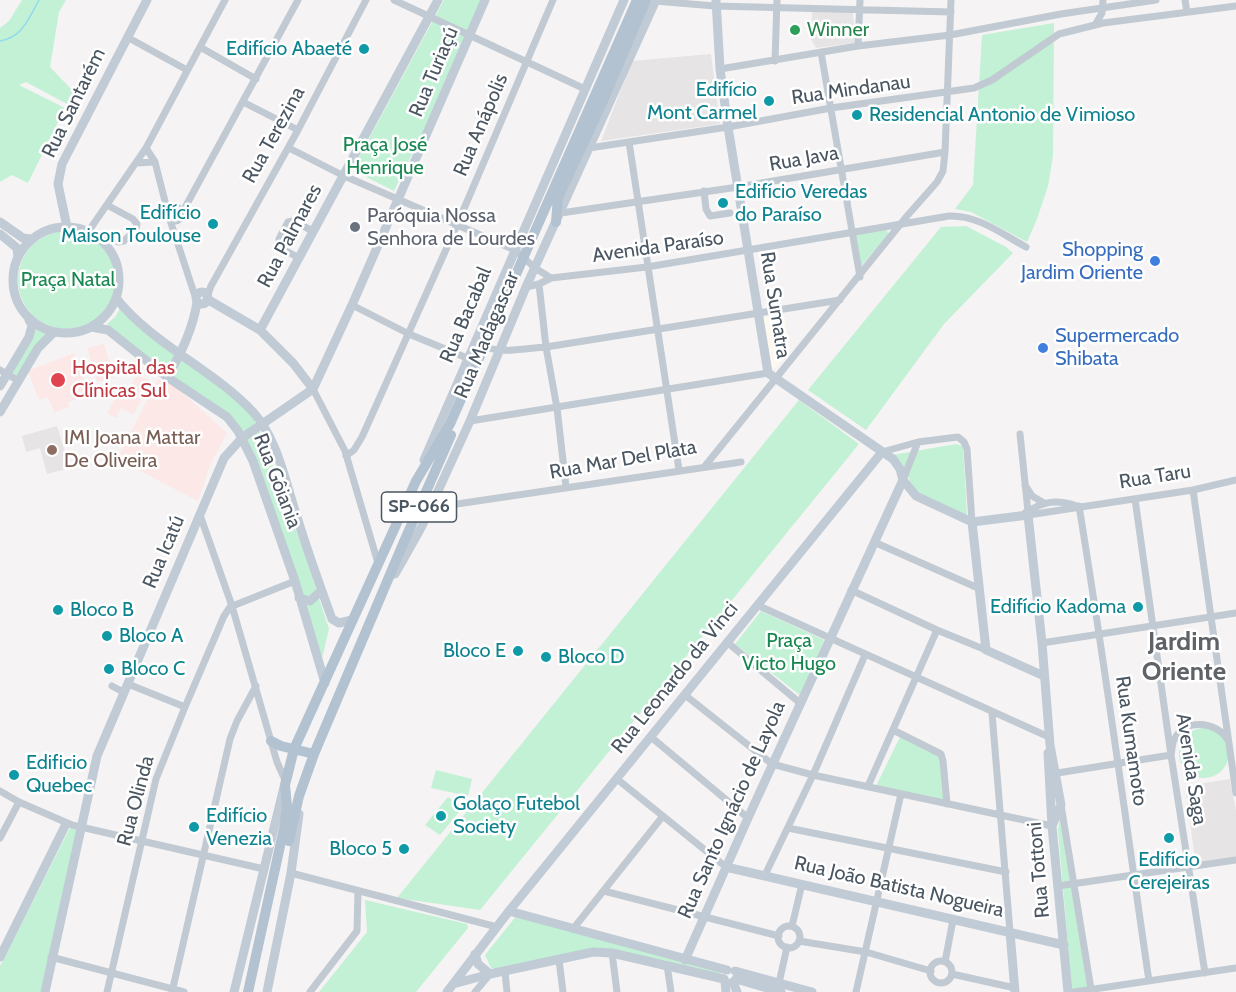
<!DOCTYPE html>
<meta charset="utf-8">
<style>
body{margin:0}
canvas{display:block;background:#f5f3f3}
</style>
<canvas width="1236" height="992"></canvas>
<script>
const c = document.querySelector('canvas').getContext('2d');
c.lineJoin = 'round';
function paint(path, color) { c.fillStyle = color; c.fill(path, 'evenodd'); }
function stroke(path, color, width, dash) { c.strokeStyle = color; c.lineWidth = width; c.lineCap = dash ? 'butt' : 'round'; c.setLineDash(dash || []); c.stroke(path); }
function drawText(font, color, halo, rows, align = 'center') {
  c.font = font + ' Cabin,sans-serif'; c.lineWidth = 5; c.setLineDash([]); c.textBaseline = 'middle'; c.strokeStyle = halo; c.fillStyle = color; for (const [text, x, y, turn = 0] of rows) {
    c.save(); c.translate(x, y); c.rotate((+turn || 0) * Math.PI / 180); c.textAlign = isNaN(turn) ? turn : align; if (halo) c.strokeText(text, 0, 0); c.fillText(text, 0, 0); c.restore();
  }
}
paint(new Path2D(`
 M784 314 790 352 774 369 772 368 763 319 765 317Z`), '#fdf9ef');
paint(new Path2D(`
 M812 10 853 11 855 43 816 48 811 39Z
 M711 54 720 124 601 141 632 61Z
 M57 426 70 468 47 474 40 448 26 452 22 436Z
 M1230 779 1236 811V858L1196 865 1185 786Z`), '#e6e4e5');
paint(new Path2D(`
 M104 344 114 378 97 382 87 348Z
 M74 353 88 389 82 391 83 397 68 402 69 407 54 412 48 397 40 400 38 397 28 371Z
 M137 375 149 380 146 386 148 388 133 415 121 408 116 418 107 413 116 397 122 400Z
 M158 379 176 387 227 433 210 465 198 501 117 459Z`), '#fce8e6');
paint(new Path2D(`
 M22 0H66L59 12 50 67 74 92 67 104 26 82 19 85 65 108 28 183 12 175 0 182V28L9 21Z
 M444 0H481L429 119 394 191 352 170Z
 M1054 23 1053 156 1048 186 1037 219 1027 242 971 212 955 209 973 185 982 35Z
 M966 226 1006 247 1013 253 944 324 866 430 808 390 941 227Z
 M886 229 889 234 861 266 855 235Z
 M18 280a49 49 0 1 1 98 0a49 49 0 1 1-98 0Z
 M120 309 238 402 251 414 264 440 303 549 329 629 321 663 254 453 245 435 107 324 115 317Z
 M36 326 49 333 18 379 12 375Z
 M799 400 859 444 480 910 397 898Z
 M956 444 963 446 967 515C955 510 928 501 919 494 906 483 909 465 892 455Z
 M761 611 824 640 801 696 735 644Z
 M1179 753a25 25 0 1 1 50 0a25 25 0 1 1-50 0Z
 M900 737 933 752 940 758 944 800 876 786Z
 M436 770 472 779 468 796 431 788Z
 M448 797 463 807 440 835 425 825Z
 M1060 817 1089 988 1072 991 1058 830Z
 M70 828 78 830 41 992H0V966Z
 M365 900 467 924 468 928 416 992H319L367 932Z
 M517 915 721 971 720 974 617 952 496 969 491 968 485 955Z`), '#c3f1d5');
stroke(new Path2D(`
 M0 41C22 38 29 18 39 0`), '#90daee', 1.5);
stroke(new Path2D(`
 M394 0 585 89
 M1185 0 1187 12
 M655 1 715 6 951 12
 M1095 25 1102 13 1103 0
 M127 37 187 70
 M858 46 860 0
 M200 47 256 79
 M821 52 860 277
 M775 61 777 0
 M720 69 858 46 950 35 1061 14 1156 0
 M243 102 298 130
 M629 142 679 470
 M146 148 155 162 168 213
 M289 148 342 175 515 250 535 268 551 278
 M589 148 728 127 831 108 974 88 992 80 1059 34 1103 23 1236 6
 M136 163 155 162
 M704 191 706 209 710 216 730 213
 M107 205 133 219 137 224 136 229 124 241 118 242 113 238
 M168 214a7 7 0 1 1 14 0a7 7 0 1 1-14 0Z
 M182 213 298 0
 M561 213 738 187 945 152
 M169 217 196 299
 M88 232 146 148 225 0
 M299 258 279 247V239L288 222 293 221 313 231
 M539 284 546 347 557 408 566 487
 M526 287 539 284 551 278 647 267 949 216C978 215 1002 234 1026 247
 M207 297 211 286 298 130 366 0
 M352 305 409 334 467 358
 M481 345C500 355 525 348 546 347L840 300
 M0 370 17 380
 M313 389 345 451 378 563
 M470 421 768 373
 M1020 434 1028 512
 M882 452 918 442
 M346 456 354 450 362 437 457 225 553 0
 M705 466 907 216 937 182 943 171 945 152 951 0
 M903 480 918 442 958 437 964 442 967 449 972 522
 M1025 485 1032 496 1044 503
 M1193 490 1236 793
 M1135 499 1171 755 1205 973
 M1079 506C1105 664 1126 823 1149 981
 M430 508 741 462
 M1025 513C1044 501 1056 499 1077 506
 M200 515 232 606 277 762 285 780
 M1028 515 1193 490 1236 480
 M874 542 978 588
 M851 590 937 630 986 650
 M757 605 1049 737
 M727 642 800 703
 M1042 643 1236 613
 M128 684 185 707
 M112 686 123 692
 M685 695 772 764 813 775 1052 826
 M992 713 1010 932
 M893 730 941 754 943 761 947 804
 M651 737 748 818
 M1051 774 1171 755C1172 751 1172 744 1174 740 1184 718 1216 721 1227 739
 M617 779 726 867
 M868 786 937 630
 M0 791 19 802 72 825 264 869
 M1061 805 1091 989
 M788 828 1006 872
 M0 838 19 802
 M291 873 497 927
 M765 875 813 775 865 655
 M1058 886 1236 860
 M604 891 779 936
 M792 926 802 884
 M778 937a11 11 0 1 1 22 0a11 11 0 1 1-22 0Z
 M573 929 663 816
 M799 941 866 952 931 971
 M612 953 617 992
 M51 957 184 992
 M559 960 563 992
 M930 972a11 11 0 1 1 22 0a11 11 0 1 1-22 0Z
 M945 962 953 920
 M667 965 671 992
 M505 972 507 992
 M952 974 1015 988
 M779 983 787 947
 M107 992 156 779 185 707 224 616 230 607 295 581
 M172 992 230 739 237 721 256 686
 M310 992 357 931 358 891
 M475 992 490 974
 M856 992 901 794
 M1074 992 1236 968`), '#c1cad2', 7);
stroke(new Path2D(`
 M716 0 720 69 728 127 768 373 893 459 900 469 903 480 916 496 972 522 1028 515 1042 643 1050 745 1061 805 1052 826
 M0 222 23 238 32 239
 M13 280a53 53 0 1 1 106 0a53 53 0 1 1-106 0Z
 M67 227 58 184 62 164 147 0
 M0 234 17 248 18 257
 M196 298a6 6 0 1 1 12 0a6 6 0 1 1-12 0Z
 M116 298C152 344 214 370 253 412 278 439 286 485 298 520 308 553 320 586 332 619L339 623 352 620
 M207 299 260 330 293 363 313 389
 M91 327 108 330 167 377 227 417 238 431 253 461 295 581 325 683
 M260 330 438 0
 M167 377C181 354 193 329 197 302
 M0 386 29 337 32 325 29 320
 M0 412 38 348 54 332
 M424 460 624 0
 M972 522 986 650 1044 676
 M395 574 422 526 470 421 526 287 656 0
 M299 598 310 601 321 591
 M1048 753 1052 826 1068 992
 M726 867 1064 945
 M509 911 727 970
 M1010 932 1015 992
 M475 954 478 964 490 974
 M0 957 66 824
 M685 960 748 818 903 480
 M735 971 812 992
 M736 979 781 992
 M725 981 726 992
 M733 982 737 992
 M453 984 490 974 593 952 612 953 724 979
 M45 992 97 756 224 458 242 438 313 389 352 305 485 0
 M234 992 284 787
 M267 992 291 873 299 814
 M447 992 509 911 882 452`), '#c1cbd6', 9);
stroke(new Path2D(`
 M556 202 599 110 646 0
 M556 222 558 198
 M271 741 281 746 314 754
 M289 841 299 796 314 754 403 544 451 435
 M248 992 284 828 287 806 285 785 294 749 416 481 450 424 637 0`), '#b3c2d1', 10);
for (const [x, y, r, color] of [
 [795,30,6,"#2e9e5b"],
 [364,49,6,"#0f9aa8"],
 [769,101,6,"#0f9aa8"],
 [857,115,6,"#0f9aa8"],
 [723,203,6,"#0f9aa8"],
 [213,224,6,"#0f9aa8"],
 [355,227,6,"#6b7280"],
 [1155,261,6,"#3f7fe0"],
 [1043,348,6,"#3f7fe0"],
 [58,380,8,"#e0444e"],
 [52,450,6,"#8d6e63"],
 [1138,607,6,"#0f9aa8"],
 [58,610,6,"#0f9aa8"],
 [107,636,6,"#0f9aa8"],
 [518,651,6,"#0f9aa8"],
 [546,657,6,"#0f9aa8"],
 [109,669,6,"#0f9aa8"],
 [14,775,6,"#0f9aa8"],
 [441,816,6,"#0f9aa8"],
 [194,827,6,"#0f9aa8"],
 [1169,838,6,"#0f9aa8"],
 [404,849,6,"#0f9aa8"]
]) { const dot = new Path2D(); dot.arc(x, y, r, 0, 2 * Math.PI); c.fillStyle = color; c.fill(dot); stroke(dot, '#fff', 2); }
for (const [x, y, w] of [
 [419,507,75]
]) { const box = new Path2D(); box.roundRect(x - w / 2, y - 15, w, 30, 4.5); c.fillStyle = '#fff'; c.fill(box); stroke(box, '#4a5661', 1.5); }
drawText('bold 18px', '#4a5661', null, [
 ["SP-066",419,507]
]);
drawText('20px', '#27864d', '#fff', [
 ["Winner",807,30]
], 'left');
drawText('20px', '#0d838f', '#fff', [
 ["Edifício Abaeté",352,49,"right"],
 ["Edifício",757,90,"right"],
 ["Mont Carmel",757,113,"right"],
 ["Residencial Antonio de Vimioso",869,115],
 ["Edifício Veredas",735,192],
 ["do Paraíso",735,215],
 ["Edifício",201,213,"right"],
 ["Maison Toulouse",201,236,"right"],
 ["Edifício Kadoma",1126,607,"right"],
 ["Bloco B",70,610],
 ["Bloco A",119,636],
 ["Bloco E",506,651,"right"],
 ["Bloco D",558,657],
 ["Bloco C",121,669],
 ["Edificio",26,763],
 ["Quebec",26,786],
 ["Golaço Futebol",453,804],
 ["Society",453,827],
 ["Edifício",206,816],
 ["Venezia",206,839],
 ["Bloco 5",392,849,"right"],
 ["Edifício",1169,860,"center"],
 ["Cerejeiras",1169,883,"center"]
], 'left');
drawText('20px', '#4a5661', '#fff', [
 ["Rua Turiaçú",434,72,-67],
 ["Rua Mindanau",851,90,-8],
 ["Rua Santarém",74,103,-64],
 ["Rua Anápolis",481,125,-67],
 ["Rua Terezina",274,135,-61],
 ["Rua Java",804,159,-10],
 ["Rua Palmares",290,236,-62],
 ["Avenida Paraíso",658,247,-8],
 ["Rua Sumatra",775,305,81],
 ["Rua Bacabal",466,315,-67],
 ["Rua Madagascar",487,335,-67],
 ["Rua Mar Del Plata",623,460,-10],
 ["Rua Taru",1155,477,-9],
 ["Rua Gôiania",277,481,69],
 ["Rua Icatú",164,552,-67],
 ["Rua Leonardo da Vinci",675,678,-51],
 ["Rua Kumamoto",1131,741,82],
 ["Avenida Saga",1191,769,81],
 ["Rua Olinda",136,801,-75],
 ["Rua Santo Ignácio de Layola",732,810,-66],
 ["Rua Tottoni",1039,870,-95],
 ["Rua João Batista Nogueira",899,887,13]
]);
drawText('20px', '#17864f', '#fff', [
 ["Praça José",385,145],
 ["Henrique",385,168],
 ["Praça Natal",68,280],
 ["Praça",789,641],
 ["Victo Hugo",789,664]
]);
drawText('20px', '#5b616d', '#fff', [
 ["Paróquia Nossa",367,216],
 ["Senhora de Lourdes",367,239]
], 'left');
drawText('20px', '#366cbe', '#fff', [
 ["Shopping",1143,250],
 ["Jardim Oriente",1143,273],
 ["Supermercado",1055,336,"left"],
 ["Shibata",1055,359,"left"]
], 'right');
drawText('20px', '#be3a42', '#fff', [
 ["Hospital das",72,368],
 ["Clínicas Sul",72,391]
], 'left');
drawText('20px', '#785e54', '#fff', [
 ["IMI Joana Mattar",64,438],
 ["De Oliveira",64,461]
], 'left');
drawText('bold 26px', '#5f6368', '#fff', [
 ["Jardim",1184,642],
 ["Oriente",1184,672]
]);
</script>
